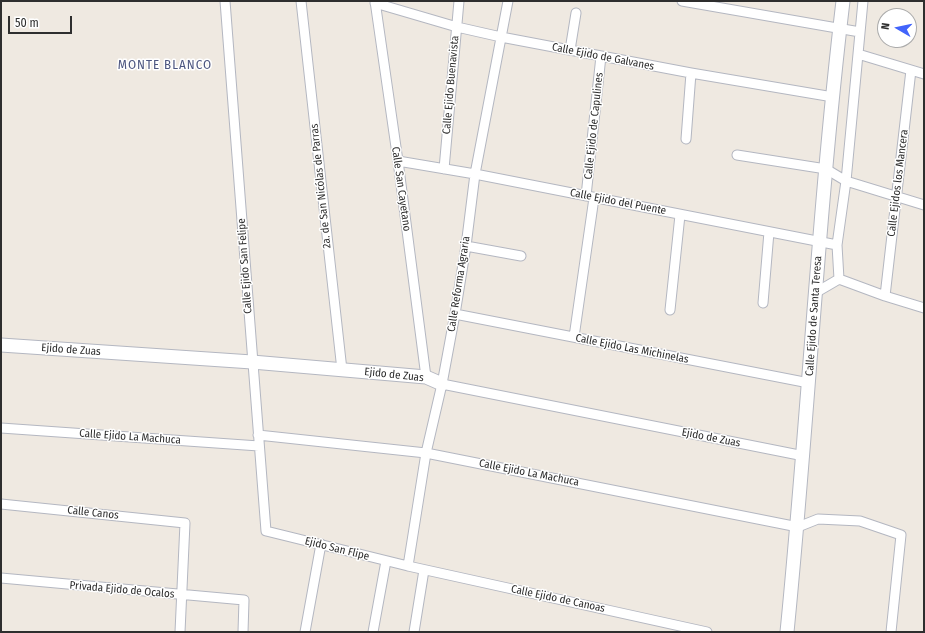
<!DOCTYPE html>
<meta charset="utf-8">
<style>
body{margin:0}
#map{position:relative;width:925px;height:633px;overflow:hidden;background:#efe9e1;font-family:"Fira Sans Condensed",sans-serif}
canvas{display:block}
.frame{position:absolute;inset:0;border:2px solid #2e2e2e;pointer-events:none}
.north{position:absolute;left:877px;top:8px;width:40px;height:40px;box-sizing:border-box;background:#fff;border:1px solid #ababab;border-radius:50%;rotate:279deg;font-size:11px;font-weight:700;line-height:16px;text-align:center;color:#2e2e2e}
.north::after{content:'';display:block;margin:auto;width:14px;height:18px;background:#4264fb;clip-path:polygon(50% 0,100% 100%,50% 72%,0 100%)}
.scale{position:absolute;left:8px;top:16px;width:64px;height:18px;box-sizing:border-box;border:2px solid #2e2e2e;border-top:0;padding-left:5px;font-size:12px;line-height:14px;white-space:nowrap;color:#2e2e2e;-webkit-text-stroke:3px #fff;paint-order:stroke}
</style>
<div id="map">
<canvas width="925" height="633"></canvas>
<div class="frame"></div>
<div class="north">N</div>
<div class="scale">50 m</div>
</div>
<script>
const c = document.querySelector('canvas').getContext('2d');
c.lineJoin = 'round';
function stroke(path, color, width, dash) { c.strokeStyle = color; c.lineWidth = width; c.lineCap = dash ? 'butt' : 'round'; c.setLineDash(dash || []); c.stroke(path); }
function drawText(font, color, halo, rows, align = 'center') {
  c.font = font + ' "Fira Sans Condensed",sans-serif'; c.lineWidth = 3; c.setLineDash([]); c.textBaseline = 'middle'; c.strokeStyle = halo; c.fillStyle = color; for (const [text, x, y, turn = 0] of rows) {
    c.save(); c.translate(x, y); c.rotate((+turn || 0) * Math.PI / 180); c.textAlign = isNaN(turn) ? turn : align; if (halo) c.strokeText(text, 0, 0); c.fillText(text, 0, 0); c.restore();
  }
}
const street = new Path2D(`
 M225 1 266 531 408 566 707 632
 M301 1 342 370
 M375 1 398 161 426 377
 M682 1 860 32
 M375 3 457 27 501 37 691 73 833 97
 M570 50 576 13
 M858 54 924 74
 M686 139 691 73
 M737 155 826 169 846 181 924 205
 M398 161 475 174 837 245
 M444 169 459 1
 M586 196 601 56
 M466 246 521 256
 M839 279 837 245 846 181 863 1
 M839 279 885 296 924 308
 M815 293 839 279
 M885 296 911 70
 M763 303 769 232
 M670 310 680 215
 M455 314 809 383
 M574 337 594 198
 M442 384 804 456
 M1 428 259 446
 M258 435 426 453 798 527 818 519 860 521 901 535 891 632
 M1 504 185 523 180 632
 M408 566 426 453 442 384 455 314 466 246 475 174 508 1
 M1 578 244 600 243 632
 M305 632 321 544
 M373 632 386 561
 M414 632 424 570`);
const secondary = new Path2D(`
 M1 345 252 362 426 377 442 384
 M787 632C808 422 818 211 843 1`);
stroke(street, '#b4b7c1', 11);
stroke(secondary, '#b4b7c1', 15);
stroke(street, '#fff', 9);
stroke(secondary, '#fff', 13);
drawText('11px', '#2e2e2e', '#fff', [
 ["Calle Ejido de Galvanes",603,57,11],
 ["Calle Ejido Buenavista",451,85,-85],
 ["Calle Ejido de Capulines",594,126,-84],
 ["Calle Ejidos los Mancera",898,183,-83],
 ["2a. de San Nicólas de Parras",321,186,-96],
 ["Calle San Cayetano",401,189,82],
 ["Calle Ejido del Puente",618,202,11],
 ["Calle Ejido San Felipe",245,266,-94],
 ["Calle Reforma Agraria",459,284,-81],
 ["Calle Ejido de Santa Teresa",814,316,-86],
 ["Calle Ejido Las Michinelas",632,349,11],
 ["Ejido de Zuas",71,350,4],
 ["Ejido de Zuas",394,375,6],
 ["Calle Ejido La Machuca",130,437,4],
 ["Ejido de Zuas",711,438,11],
 ["Calle Ejido La Machuca",529,473,11],
 ["Calle Canos",93,513,6],
 ["Ejido San Flipe",337,549,14],
 ["Privada Ejido de Ocalos",122,590,5],
 ["Calle Ejido de Canoas",558,599,12]
]);
c.letterSpacing = '1px';
drawText('13px', '#4d5680', '#fff', [
 ["MONTE BLANCO",165,65]
]);
c.letterSpacing = '0px';
</script>
